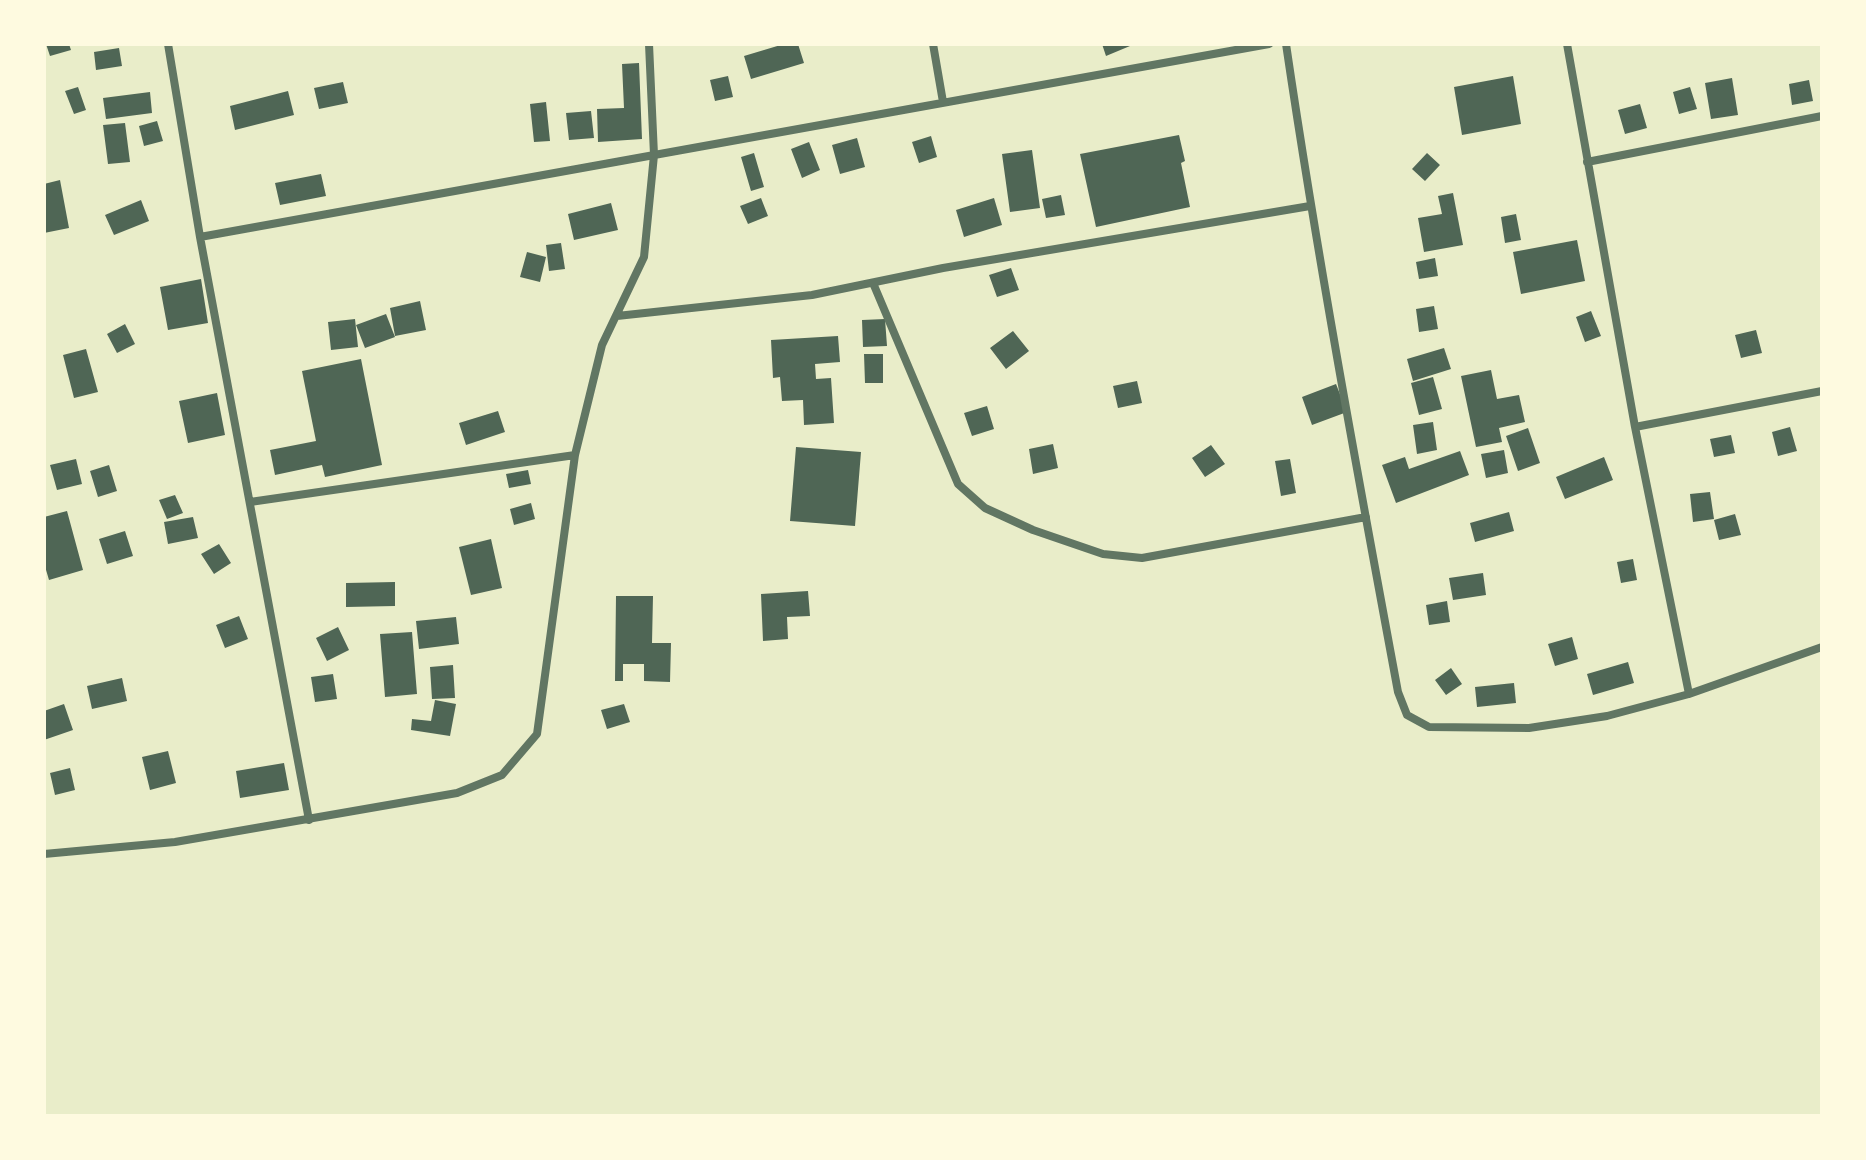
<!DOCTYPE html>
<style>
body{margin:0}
#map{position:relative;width:1866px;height:1160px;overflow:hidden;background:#e9edc9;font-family:"Asap Condensed",sans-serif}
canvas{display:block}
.frame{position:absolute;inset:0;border:46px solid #fefae0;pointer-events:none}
</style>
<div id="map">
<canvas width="1866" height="1160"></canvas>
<div class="frame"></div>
</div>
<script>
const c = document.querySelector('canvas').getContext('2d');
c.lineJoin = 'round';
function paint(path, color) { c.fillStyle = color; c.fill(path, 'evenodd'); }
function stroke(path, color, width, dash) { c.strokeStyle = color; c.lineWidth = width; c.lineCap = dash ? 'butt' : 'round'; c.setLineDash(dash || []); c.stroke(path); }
paint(new Path2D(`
 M46 44H69L71 50 50 56Z
 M784 44H798L804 63 751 79 744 56Z
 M1102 44H1129L1130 46 1106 56Z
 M119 48 122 66 96 70 94 52Z
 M639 63 642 139 598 142 597 109 624 108 622 64Z
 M728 76 733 97 715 101 710 80Z
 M1513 76 1521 124 1462 135 1454 87Z
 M1732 78 1738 115 1711 119 1705 83Z
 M1809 80 1813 101 1792 105 1789 84Z
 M343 82 348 103 319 109 314 88Z
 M78 87 86 110 74 114 65 91Z
 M1690 87 1697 109 1679 114 1673 92Z
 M288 91 294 115 235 130 230 106Z
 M150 92 152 113 106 119 103 98Z
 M546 102 550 141 534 142 530 104Z
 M1640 104 1647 128 1625 134 1618 110Z
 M591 111 594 138 569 140 566 113Z
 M157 121 163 141 144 146 139 126Z
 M125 123 130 162 108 164 103 125Z
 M1179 135 1185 161 1181 163 1190 207 1096 227 1080 154Z
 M931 136 937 157 919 163 912 142Z
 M857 138 865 167 840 174 832 145Z
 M809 142 820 170 802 178 791 149Z
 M1032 150 1040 208 1010 212 1002 154Z
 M754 153 764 187 751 191 741 157Z
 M1427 153 1440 165 1425 181 1412 169Z
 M321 174 326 196 280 205 275 183Z
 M60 180 69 228 44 233V184Z
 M1453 193 1463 245 1424 252 1418 218 1442 214 1438 196Z
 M1061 195 1065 215 1046 218 1042 199Z
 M761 198 768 216 748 224 740 206Z
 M994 198 1002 225 964 237 956 210Z
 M141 200 149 221 114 235 105 215Z
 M611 203 618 230 574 240 568 214Z
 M1516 214 1521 240 1505 243 1501 217Z
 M1577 240 1585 281 1521 294 1513 252Z
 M561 243 565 269 549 271 546 245Z
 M527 252 546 257 540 282 520 277Z
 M1435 258 1438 276 1419 279 1416 262Z
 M1011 268 1019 290 997 297 989 275Z
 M201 279 208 323 168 330 160 287Z
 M420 301 426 330 395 336 390 308Z
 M1434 306 1438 329 1419 332 1416 309Z
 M1591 311 1601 336 1585 342 1576 317Z
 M386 314 395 337 365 348 356 325Z
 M355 319 358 347 331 350 328 322Z
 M885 319 887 346 863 347 862 320Z
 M125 324 135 344 117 353 107 334Z
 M1756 330 1762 353 1741 358 1735 335Z
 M1013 331 1029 351 1006 369 990 348Z
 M838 336 840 362 815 364 816 379 831 378 834 423 804 425 803 400 782 401 780 377 773 378 771 340Z
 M1444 348 1451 369 1413 381 1407 359Z
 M86 349 98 392 74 398 63 355Z
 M864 354H883V383H865Z
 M361 359 382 465 325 477 322 465 275 475 270 450 316 441 302 371Z
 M1491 370 1497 399 1519 395 1525 422 1499 428 1502 442 1476 447 1461 376Z
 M1433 377 1442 409 1419 415 1411 383Z
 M1137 381 1142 403 1118 408 1113 386Z
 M1336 384 1347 412 1312 425 1302 397Z
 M217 393 225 435 188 443 179 401Z
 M987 406 994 429 972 436 964 413Z
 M498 411 505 432 466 445 459 423Z
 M1433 422 1437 450 1417 454 1413 425Z
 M1790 427 1797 451 1778 456 1772 432Z
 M1528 428 1540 463 1518 471 1506 436Z
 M1731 435 1735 453 1714 457 1710 439Z
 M1053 444 1058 468 1033 474 1029 449Z
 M1211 445 1225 464 1205 477 1192 458Z
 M796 447 861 452 855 526 790 521Z
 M1504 450 1508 473 1486 478 1481 454Z
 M1460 451 1469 475 1396 503 1382 465 1405 457 1409 469Z
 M1604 457 1613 480 1565 499 1556 477Z
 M76 459 82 484 57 490 50 465Z
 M1290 459 1296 493 1281 496 1275 461Z
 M109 465 117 491 98 497 90 471Z
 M528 470 531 484 509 488 506 474Z
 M1710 492 1714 519 1693 522 1690 494Z
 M175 495 183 513 167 519 159 500Z
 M531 503 535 519 514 525 510 509Z
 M67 511 83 570 49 580 44 563V517Z
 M1509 512 1514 531 1475 542 1470 523Z
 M1735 514 1741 535 1719 540 1714 520Z
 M193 517 198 538 168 544 164 522Z
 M125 531 133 556 107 564 99 539Z
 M491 539 502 588 471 595 459 547Z
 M219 544 231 563 214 574 201 554Z
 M1633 559 1637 580 1621 583 1617 562Z
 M1483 573 1486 595 1453 600 1449 578Z
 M395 582V606L346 607V583Z
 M808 591 810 616 787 617 788 639 763 641 761 594Z
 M616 596H653L652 643H671L670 682 644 681V664H623V681H615Z
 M1447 601 1450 622 1429 625 1426 605Z
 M239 616 248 639 225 648 216 625Z
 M456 617 459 644 419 649 416 621Z
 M338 627 349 650 327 661 316 638Z
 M412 632 417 694 385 697 380 634Z
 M1572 637 1578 659 1555 666 1548 644Z
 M1628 662 1634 683 1593 695 1587 674Z
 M453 665 455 698 432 699 430 667Z
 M1451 668 1462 684 1446 695 1435 680Z
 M333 674 337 699 315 702 311 677Z
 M122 678 127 701 92 709 87 686Z
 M1514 683 1516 703 1477 707 1475 687Z
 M435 700 456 704 450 736 411 730 412 719 431 721Z
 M64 704 73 730 44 740V711Z
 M624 704 630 722 607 729 601 710Z
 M168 751 176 783 150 790 142 757Z
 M284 763 289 790 240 798 236 771Z
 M70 768 75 790 55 795 50 773Z`), '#4f6655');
stroke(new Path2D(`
 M168 44 200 237 309 820
 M933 44 943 102
 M1286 44C1318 261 1358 476 1398 692L1407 715 1429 727 1529 728 1607 716 1689 694 1822 647
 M1567 44 1635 427 1689 694
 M1587 162 1822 116
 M200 237 1269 44
 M873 283 958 484 985 508 1033 530 1103 554 1142 558 1366 517
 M617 316 812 295 943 268 1310 206
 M1635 427 1822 391
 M250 502 575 455
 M44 854 175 842 457 793 502 775 537 734 575 455 602 345 644 257 654 155 649 44`), '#617663', 8);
</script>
